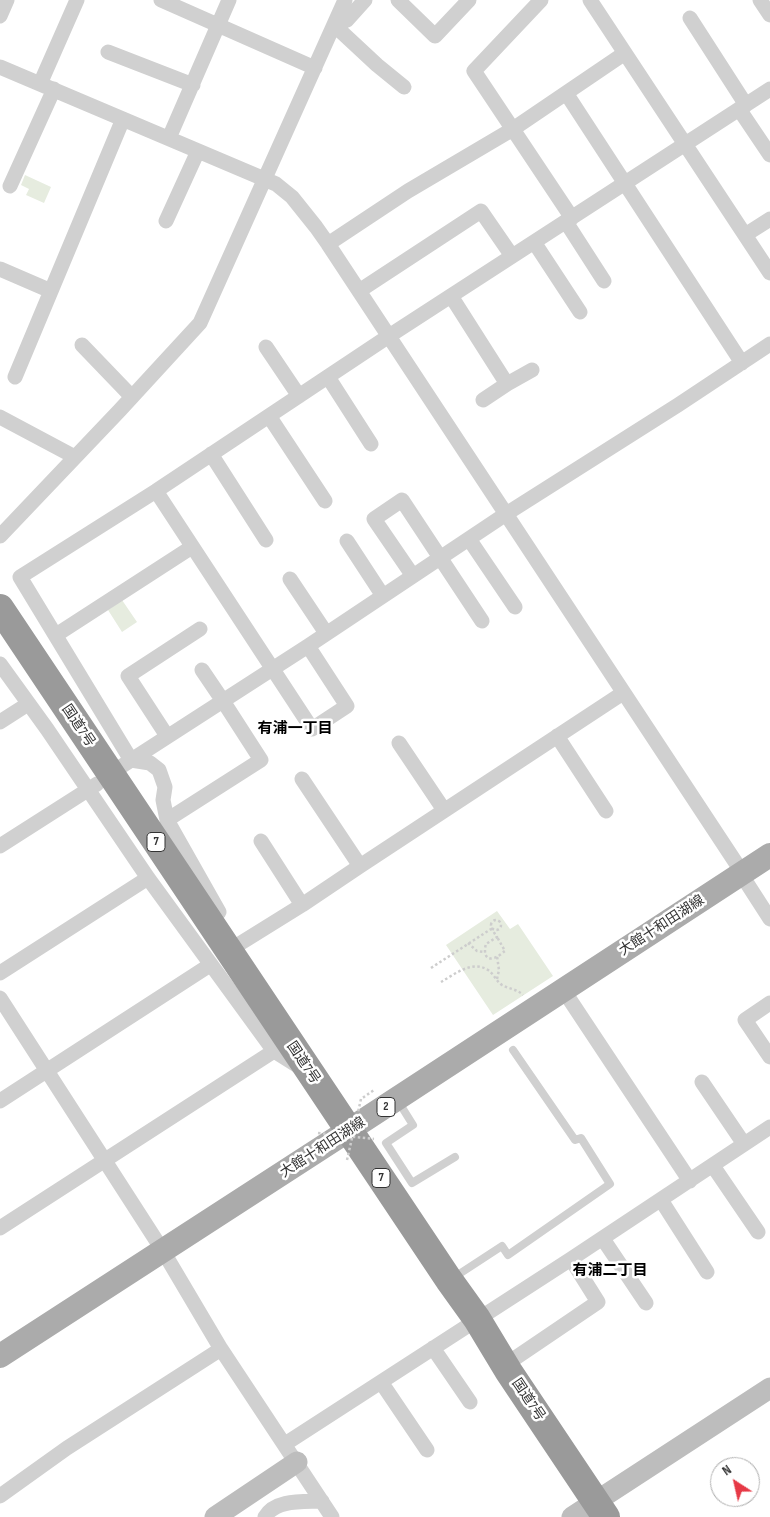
<!DOCTYPE html>
<meta charset="utf-8">
<style>
body{margin:0}
#map{position:relative;width:770px;height:1517px;overflow:hidden;background:#fff;font-family:"Sofia Sans Condensed",sans-serif}
canvas{display:block}
.north{position:absolute;left:710px;top:1457px;width:50px;height:50px;box-sizing:border-box;background:#fff;border:1px solid #adadad;border-radius:50%;rotate:325deg;font-size:14px;font-weight:700;line-height:20px;text-align:center;color:#333}
.north::after{content:'';display:block;margin:auto;width:18px;height:22px;background:#e63946;clip-path:polygon(50% 0,100% 100%,50% 72%,0 100%)}
</style>
<div id="map">
<canvas width="770" height="1517"></canvas>
<div class="north">N</div>
</div>
<script>
const c = document.querySelector('canvas').getContext('2d');
c.lineJoin = 'round';
function paint(path, color) { c.fillStyle = color; c.fill(path, 'evenodd'); }
function stroke(path, color, width, dash) { c.strokeStyle = color; c.lineWidth = width; c.lineCap = dash ? 'butt' : 'round'; c.setLineDash(dash || []); c.stroke(path); }
function drawText(font, color, halo, rows, align = 'center') {
  c.font = font + ' "Sofia Sans Condensed","Noto Sans JP",sans-serif'; c.lineWidth = 5; c.setLineDash([]); c.textBaseline = 'middle'; c.strokeStyle = halo; c.fillStyle = color; for (const [text, x, y, turn = 0] of rows) {
    c.save(); c.translate(x, y); c.rotate((+turn || 0) * Math.PI / 180); c.textAlign = isNaN(turn) ? turn : align; if (halo) c.strokeText(text, 0, 0); c.fillText(text, 0, 0); c.restore();
  }
}
paint(new Path2D(`
 M25 175 51 187 44 203 26 195 29 189 21 185Z
 M122 600 137 622 122 632 108 610Z
 M497 911 510 929 518 924 553 976 493 1015 446 945Z`), '#e6ecdf');
stroke(new Path2D(`
 M491 925a5 5 0 1 1 10 0a5 5 0 1 1-10 0Z
 M491 928 497 937 486 944C484 950 484 961 494 958 498 957 502 953 505 951L497 937
 M468 943 477 951 484 952
 M431 968 491 929
 M497 979 499 970 497 956
 M441 982C455 974 472 960 488 970 494 974 496 981 502 985 509 989 517 989 523 995`), '#cdcdcd', 2.5, [2.5, 2.5]);
stroke(new Path2D(`
 M398 1101 413 1125 386 1143 412 1183 455 1157
 M453 1278 502 1246 508 1255 610 1184 581 1138 575 1140 513 1050`), '#d0d0d0', 8);
stroke(new Path2D(`
 M161 0 315 68
 M365 0 347 20 334 25 377 65 404 87
 M398 0 435 36 469 0
 M541 0 474 71 572 218
 M590 0 770 273
 M760 0 770 15
 M0 16 7 0
 M690 18 746 105
 M108 52 193 85
 M0 67 276 184 292 197 316 227 328 244 736 863 741 874 770 919
 M40 84 77 0
 M566 93 742 363
 M739 109 770 155
 M169 138 229 0
 M10 186 54 89
 M166 221 198 151
 M566 222 604 281
 M745 235 770 219
 M534 242 580 312
 M328 244 408 191 513 129 625 53
 M0 269 51 291 123 119
 M359 291 481 211 512 256
 M451 296 507 384 532 370
 M82 345 132 397
 M266 347 299 396
 M15 377 51 291
 M328 377 371 444
 M483 400 507 384
 M269 416 325 501
 M0 417 75 457
 M211 454 266 540
 M156 491 312 729 347 706 308 646
 M0 536 120 410 200 323 345 0
 M469 539 515 607
 M347 541 383 596
 M413 576 374 519 402 500 482 621
 M290 579 326 633
 M56 635 192 547
 M0 664 47 729 148 878 274 1051 301 1068
 M0 722 28 704
 M167 736 128 676 200 629
 M557 736 606 811
 M399 743 444 810
 M131 760 20 577 156 491 389 336 770 89
 M131 760 150 763 159 770 165 787 163 800 167 820 219 912
 M122 766 308 646 506 514 678 405 770 344
 M302 779 360 866
 M167 820 261 760 223 701 202 670
 M261 841 302 905
 M0 846 97 784
 M228 951 302 905 360 866 623 693
 M0 973 148 878
 M564 991 690 1181
 M0 998 163 1251 221 1349 332 1517
 M770 1003 745 1020 770 1057
 M702 1082 744 1144
 M0 1101 210 965
 M713 1166 758 1232
 M661 1200 707 1272
 M0 1228 274 1051
 M603 1239 646 1303
 M433 1348 470 1402
 M505 1365 598 1302 571 1259
 M381 1382 427 1450
 M285 1444 571 1259 770 1127
 M0 1496 67 1448 221 1349
 M265 1517C275 1499 304 1502 322 1501`), '#d0d0d0', 15);
stroke(new Path2D(`
 M215 1517 297 1462
 M572 1517 770 1388`), '#bdbdbd', 21);
stroke(new Path2D(`
 M0 1356 349 1130 770 855`), '#ababab', 24);
stroke(new Path2D(`
 M0 608 449 1280 477 1319 509 1372 606 1517`), '#9a9a9a', 28);
stroke(new Path2D(`
 M318 1133 374 1139
 M347 1160 361 1099 374 1090`), '#cdcdcd', 2.5, [2.5, 2.5]);
for (const [x, y, w] of [
 [156,842,18],
 [386,1107,18],
 [381,1178,18]
]) { const box = new Path2D(); box.roundRect(x - w / 2, y - 9.5, w, 19, 4); c.fillStyle = '#fff'; c.fill(box); stroke(box, '#333', 1); }
drawText('bold 12px', '#333', null, [
 ["7",156,842],
 ["2",386,1107],
 ["7",381,1178]
]);
drawText('14px', '#333', '#fff', [
 ["国道7号",78,726,56],
 ["大館十和田湖線",662,926,-33],
 ["国道7号",303,1063,56],
 ["大館十和田湖線",323,1148,-33],
 ["国道7号",528,1400,56]
]);
drawText('bold 15px', '#000', '#fff', [
 ["有浦一丁目",295,729],
 ["有浦二丁目",610,1271]
]);
</script>
